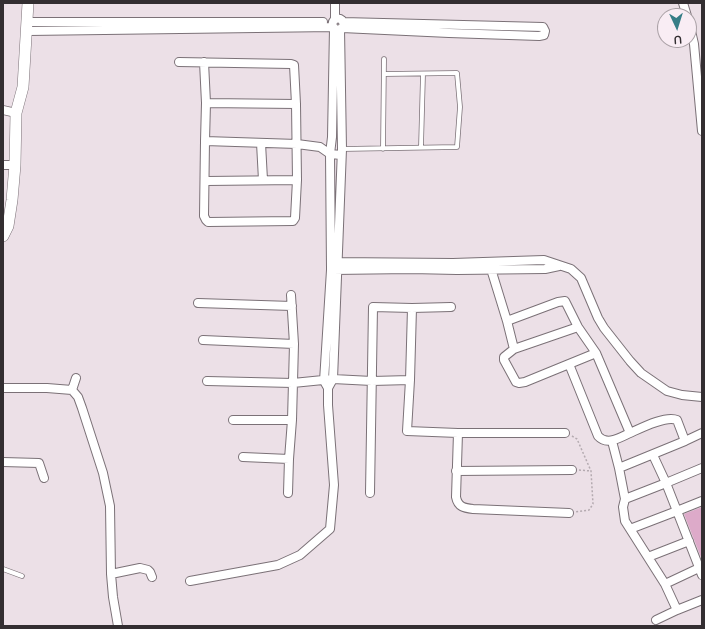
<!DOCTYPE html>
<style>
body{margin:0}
#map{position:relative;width:705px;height:629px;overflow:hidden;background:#ece0e7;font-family:"Varela Round",sans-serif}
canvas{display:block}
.frame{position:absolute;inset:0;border:4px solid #332e31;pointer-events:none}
.north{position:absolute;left:657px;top:8px;width:40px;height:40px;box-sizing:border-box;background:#f9edf4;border:1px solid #aaa1a6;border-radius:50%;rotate:176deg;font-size:11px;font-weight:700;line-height:16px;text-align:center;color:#332e31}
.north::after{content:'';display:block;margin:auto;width:14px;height:18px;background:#377e87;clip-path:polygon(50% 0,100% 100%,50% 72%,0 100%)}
</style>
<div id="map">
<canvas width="705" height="629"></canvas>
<div class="frame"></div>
<div class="north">U</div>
</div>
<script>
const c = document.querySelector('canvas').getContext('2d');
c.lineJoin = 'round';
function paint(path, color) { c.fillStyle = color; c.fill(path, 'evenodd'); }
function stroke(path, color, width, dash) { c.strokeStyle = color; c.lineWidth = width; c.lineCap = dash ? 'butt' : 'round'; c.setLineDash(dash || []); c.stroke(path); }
paint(new Path2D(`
 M702 507V560L684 514Z`), '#ddaac9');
const lane = new Path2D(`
 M421 147 423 74
 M342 149 457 147 460 107 457 73 384 74
 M383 149 384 59
 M3 569 22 576`);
const street = new Path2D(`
 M335 3V19
 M683 3 687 16
 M332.5 24a5.5 5.5 0 1 1 11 0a5.5 5.5 0 1 1-11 0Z
 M28 22H323
 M689 22 694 44 702 131
 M334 28 332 137 330 154 331 270 324 381 328 388 333 379 342 149 340 29
 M342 28 449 33 539 36 544 35 545 31 543 27 343 22
 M28 31 333 27
 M179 62 291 64 294 65 296 104 206 103 205 141 297 144 320 147 330 154 341 155
 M204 62 206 103
 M3 110 16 113
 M205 141 204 216 206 220 208 222 293 221 295 218 297 180 296 104
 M261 143 263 180
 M3 165H15
 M206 181 297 180
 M334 262 453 263 544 260 571 269 581 278 598 318 604 328 630 361 641 373 667 391 682 395 702 397
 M491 269 507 321 558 302 565 301 578 327 596 353 630 433C641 428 666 415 677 420L685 441 702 433
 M333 270 411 269 457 270 545 269 559 266
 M198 303 292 306
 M412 308 410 380 407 431 458 433H565
 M507 321 514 349 504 357V360L516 382 519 383 525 382 569 364
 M203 340 294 344
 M514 349 578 327
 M596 353 569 364 598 436C607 446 619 438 630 433
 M207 381 293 383 333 379 372 381 410 380
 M3 388H47L72 390 78 397 82 408 103 473 110 506 111 574 113 597 118 626
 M72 390 76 378
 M233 420H292
 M458 433 456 497C458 507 464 508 473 509L569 513
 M612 441 619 468 625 499 623 507 625 521 665 584 677 610 702 600
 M243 457 289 459 292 420 294 344 291 295
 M3 462 39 463 44 478
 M619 468 685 441
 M702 468 666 483 677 511 702 501
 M456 471 572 470
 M288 493 289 459
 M370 493 373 307 412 308 451 307
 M625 499 666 483 653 455
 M630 529 677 511 702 575
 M648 557 689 541
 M111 574 140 568 148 570 150 572 152 577
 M190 581 278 565 300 555 330 529 334 485 328 405V388
 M665 584 699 568
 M656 620 677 610`);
const secondary = new Path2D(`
 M3 236 8 226 12 200 15 165 16 113 23 87 28 3`);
stroke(lane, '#7b7177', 5.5);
stroke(street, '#7b7177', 10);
stroke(secondary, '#7b7177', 12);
stroke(new Path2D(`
 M572 436 577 439 591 471 593 504 589 510 575 512
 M579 470 591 471`), '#b4aab0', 1.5, [2, 2]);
stroke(lane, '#fff', 4);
stroke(street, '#fff', 8);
stroke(secondary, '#fff', 11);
</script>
